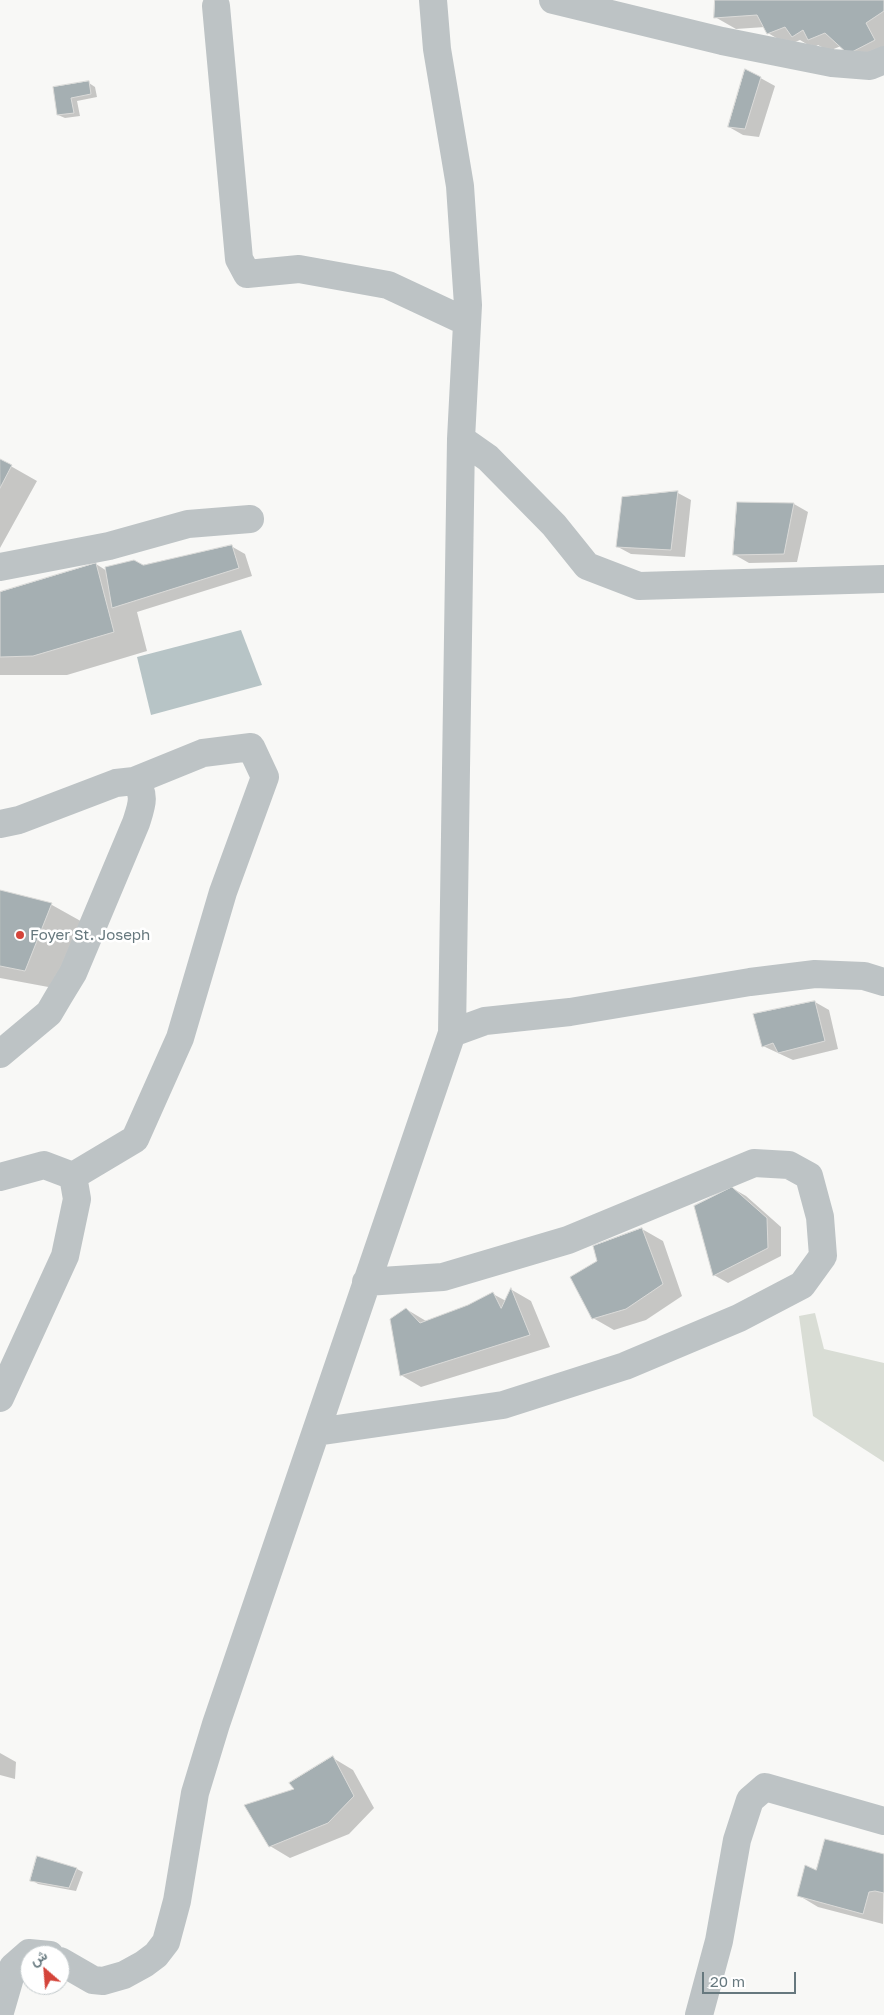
<!DOCTYPE html>
<meta charset="utf-8">
<style>
body{margin:0}
#map{position:relative;width:884px;height:2015px;overflow:hidden;background:#f8f8f6;font-family:"Golos Text",Vazirmatn,sans-serif}
canvas{display:block}
.north{position:absolute;left:20px;top:1945px;width:50px;height:50px;box-sizing:border-box;background:#fff;border:1px solid #c2c9cb;border-radius:50%;rotate:333deg;font-size:14px;font-weight:700;line-height:20px;text-align:center;color:#66787e}
.north::after{content:'';display:block;margin:auto;width:18px;height:22px;background:#d4443a;clip-path:polygon(50% 0,100% 100%,50% 72%,0 100%)}
.scale{position:absolute;left:702px;top:1972px;width:94px;height:22px;box-sizing:border-box;border:2px solid #66787e;border-top:0;padding-left:6px;font-size:15px;line-height:18px;white-space:nowrap;color:#66787e;-webkit-text-stroke:4px #fff;paint-order:stroke}
</style>
<div id="map">
<canvas width="884" height="2015"></canvas>
<div class="north">ش</div>
<div class="scale">20 m</div>
</div>
<script>
const c = document.querySelector('canvas').getContext('2d');
c.lineJoin = 'round';
function paint(path, color) { c.fillStyle = color; c.fill(path, 'evenodd'); }
function stroke(path, color, width, dash) { c.strokeStyle = color; c.lineWidth = width; c.lineCap = dash ? 'butt' : 'round'; c.setLineDash(dash || []); c.stroke(path); }
function drawText(font, color, halo, rows, align = 'center') {
  c.font = font + ' "Golos Text",sans-serif'; c.lineWidth = 5; c.setLineDash([]); c.textBaseline = 'middle'; c.strokeStyle = halo; c.fillStyle = color; for (const [text, x, y, turn = 0] of rows) {
    c.save(); c.translate(x, y); c.rotate((+turn || 0) * Math.PI / 180); c.textAlign = isNaN(turn) ? turn : align; if (halo) c.strokeText(text, 0, 0); c.fillText(text, 0, 0); c.restore();
  }
}
paint(new Path2D(`
 M815 1313 824 1349 884 1363V1462L813 1416 799 1316Z`), '#d9ddd5');
paint(new Path2D(`
 M241 630 262 685 151 715 137 657Z`), '#b7c4c6');
paint(new Path2D(`
 M716 0H884V57L870 65 841 46 829 51 818 45 813 48 800 40 788 45 768 33 765 27 736 29 715 17Z
 M746 70 775 86 759 137 743 135 729 127Z
 M89 83 95 87 97 97 77 101 80 116 65 118 58 115 54 88Z
 M0 460 37 481 0 548Z
 M678 493 691 500 685 557 631 554 618 547Z
 M738 503 794 504 808 512 797 562 749 563 735 555Z
 M231 546 245 554 252 576 137 612 147 651 67 675H0V593L96 564 107 571 143 566Z
 M0 891 52 905 86 924 59 989 0 978Z
 M815 1002 829 1010 838 1049 793 1060 763 1046Z
 M732 1188 746 1196 781 1227V1256L728 1283 714 1275Z
 M642 1229 663 1241 682 1296 646 1320 614 1330 593 1318 599 1261Z
 M512 1290 531 1301 550 1347 421 1387 401 1375 406 1309 426 1321 468 1306 493 1294 506 1301Z
 M0 1753 16 1762 15 1779 0 1775Z
 M333 1758 353 1770 374 1808 349 1834 290 1858 270 1846 297 1789Z
 M884 1855 883 1924 818 1907 798 1895 817 1871Z
 M38 1858 77 1869 83 1872 76 1891 38 1884 32 1880Z`), '#0003');
const building = new Path2D(`
 M715 0H884V11L866 23 875 40 848 54 825 33 808 40 803 30 792 37 785 27 767 34 757 15 714 18Z
 M745 69 761 77 745 129 728 127Z
 M89 81 91 94 71 98 74 113 57 115 53 87Z
 M0 459 12 465 0 488Z
 M678 491 671 550 616 547 622 497Z
 M737 502 794 503 784 554 733 555Z
 M232 545 239 568 112 608 105 567 134 560 143 565Z
 M96 563 114 632 33 656 0 657V592Z
 M0 890 52 903 25 971 0 966Z
 M815 1001 825 1041 778 1053 773 1043 762 1047 753 1014Z
 M732 1187 767 1218 768 1248 713 1276 694 1206Z
 M642 1228 663 1284 626 1309 592 1319 570 1277 597 1261 593 1246Z
 M511 1288 530 1335 400 1376 390 1319 406 1308 420 1323 468 1305 493 1292 501 1308Z
 M333 1756 354 1796 328 1823 269 1847 244 1805 294 1789 289 1783Z
 M825 1839 884 1854V1893L875 1891 869 1892 863 1914 797 1896 805 1865 816 1870Z
 M37 1856 77 1868 69 1888 30 1881Z`);
paint(building, '#a5afb2');
stroke(building, '#dadad8', 1);
stroke(new Path2D(`
 M553 0 722 41 832 63 870 66 884 60
 M216 6 239 259 247 274 299 269 388 285 467 322
 M461 439 488 458 554 525 587 566 639 586 884 579
 M0 567 109 546 188 524 250 519
 M0 824 19 820 116 783 134 781C147 794 141 807 136 823L73 973 59 996 49 1013 0 1054
 M452 1033 485 1021 570 1012 750 982 815 974 864 976 884 982
 M73 1176 135 1139 180 1038 223 892 265 777 251 747 203 753 134 781
 M0 1177 44 1165 73 1176 77 1199 65 1256 0 1398
 M316 1432 503 1405 625 1366 739 1318 802 1285 823 1256 820 1217 809 1176 789 1165 754 1163 568 1240 443 1277 366 1282
 M60 1961 93 1980 103 1981 124 1975 144 1964 156 1955 166 1942 177 1901 195 1793 216 1724 452 1033 461 439 468 305 460 186 437 49 433 0
 M0 2012 13 1967 29 1953 50 1955
 M699 2015 719 1941 737 1840 750 1800 765 1787 884 1821`), '#bdc3c5', 28);
for (const [x, y, r, color] of [
 [20,935,5,"#d4443a"]
]) { const dot = new Path2D(); dot.arc(x, y, r, 0, 2 * Math.PI); c.fillStyle = color; c.fill(dot); stroke(dot, '#fff', 2); }
drawText('15px', '#66787e', '#fff', [
 ["Foyer St. Joseph",30,935]
], 'left');
</script>
